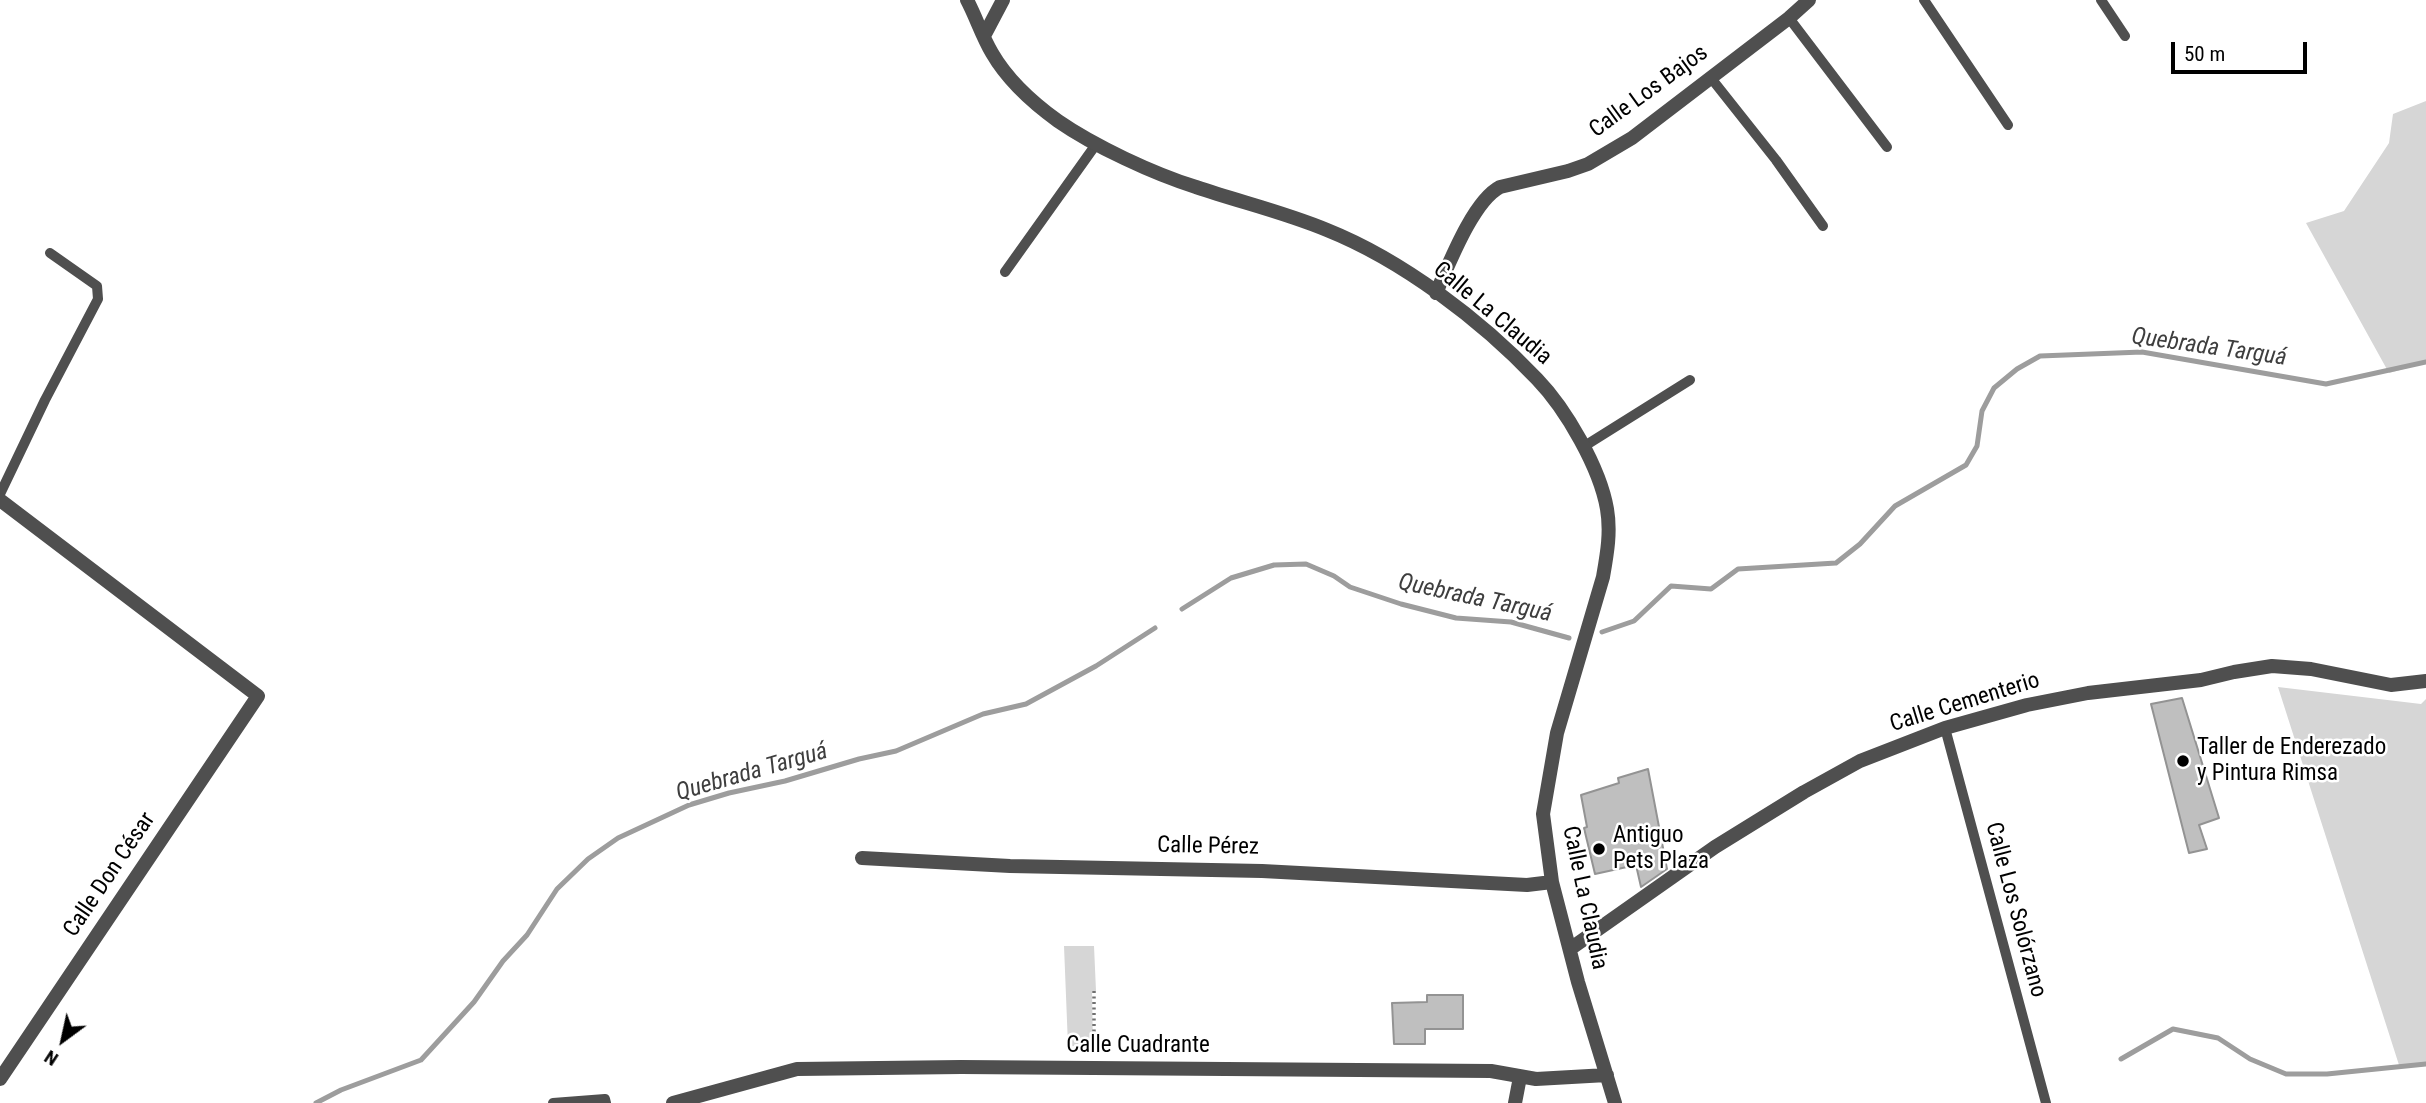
<!DOCTYPE html>
<meta charset="utf-8">
<style>
body{margin:0}
#map{position:relative;width:2426px;height:1103px;overflow:hidden;background:#fff;font-family:"Roboto Condensed",sans-serif}
canvas{display:block}
.north{position:absolute;left:28px;top:1005px;width:70px;height:70px;-webkit-text-stroke:5px #fff;paint-order:stroke;rotate:213deg;font-size:19px;font-weight:700;line-height:28px;text-align:center;color:#000}
.north::after{content:'';display:block;margin:auto;width:24px;height:32px;background:#000;clip-path:polygon(50% 0,100% 100%,50% 72%,0 100%)}
.scale{position:absolute;left:2171px;top:42px;width:136px;height:32px;box-sizing:border-box;border:4px solid #000;border-top:0;padding-left:9px;font-size:21px;line-height:24px;white-space:nowrap;color:#000;-webkit-text-stroke:5px #fff;paint-order:stroke}
</style>
<div id="map">
<canvas width="2426" height="1103"></canvas>
<div class="north">N</div>
<div class="scale">50 m</div>
</div>
<script>
const c = document.querySelector('canvas').getContext('2d');
c.lineJoin = 'round';
function paint(path, color) { c.fillStyle = color; c.fill(path, 'evenodd'); }
function stroke(path, color, width, dash) { c.strokeStyle = color; c.lineWidth = width; c.lineCap = dash ? 'butt' : 'round'; c.setLineDash(dash || []); c.stroke(path); }
function drawText(font, color, halo, rows, align = 'center') {
  c.font = font + ' "Roboto Condensed",sans-serif'; c.lineWidth = 5; c.setLineDash([]); c.textBaseline = 'middle'; c.strokeStyle = halo; c.fillStyle = color; for (const [text, x, y, turn = 0] of rows) {
    c.save(); c.translate(x, y); c.rotate((+turn || 0) * Math.PI / 180); c.textAlign = isNaN(turn) ? turn : align; if (halo) c.strokeText(text, 0, 0); c.fillText(text, 0, 0); c.restore();
  }
}
paint(new Path2D(`
 M2426 101V363L2389 373 2306 223 2344 211 2389 143 2393 114Z
 M2278 687 2421 704 2426 699V1063L2399 1065Z
 M1064 946H1094L1096 991H1092L1093 1047 1068 1046Z`), '#d6d6d6');
stroke(new Path2D(`
 M1182 609 1231 578 1274 565 1306 564 1334 576 1350 587 1401 604 1456 618 1511 622 1569 638
 M1602 632 1634 621 1671 586 1711 589 1738 569 1836 563 1860 544 1895 506 1966 465 1977 446 1982 411 1994 388 2017 369 2040 356 2142 352 2326 384 2426 362
 M2121 1059 2173 1029 2218 1038 2250 1059 2286 1074H2327L2426 1064
 M316 1103 341 1090 421 1060 474 1002 503 961 527 935 557 889 588 859 618 838 689 805 729 793 785 781 859 759 896 751 983 714 1026 704 1096 666 1155 628`), '#9d9d9d', 5);
const building = new Path2D(`
 M2182 698 2219 818 2199 825 2207 849 2189 853 2151 704Z
 M1648 769 1667 869 1641 887 1636 865 1595 874 1584 828 1587 827 1581 795 1619 783 1618 778Z
 M1427 995H1463V1029H1425V1044H1394L1392 1003 1427 1002Z`);
paint(building, '#bfbfbf');
stroke(building, '#939393', 2);
stroke(new Path2D(`
 M1094 991V1051`), '#717171', 3.5, [2, 3.5]);
stroke(new Path2D(`
 M1924 0 2008 125
 M2101 0 2125 36
 M1789 18 1887 147
 M1711 78 1776 160 1823 226
 M1005 272 1097 143
 M1583 447 1690 380
 M0 494 45 400 98 299 97 286 50 253
 M1945 728 2046 1103
 M553 1103 605 1099 606 1103`), '#4f4f4f', 10);
stroke(new Path2D(`
 M967 0C976 17 982 36 992 53 1007 79 1033 103 1058 121 1094 146 1154 174 1196 187 1240 202 1284 212 1327 230 1402 260 1481 320 1537 379 1566 409 1600 468 1607 509 1611 532 1607 554 1603 577L1557 733 1543 814 1552 882 1578 982 1615 1103
 M984 36 1003 0
 M1436 293C1449 264 1473 201 1500 187L1568 171 1588 164 1632 138 1789 18 1809 0
 M0 500 258 696 0 1079
 M862 858 1010 866 1262 871 1527 885 1552 882
 M1570 949 1715 847 1804 792 1860 761 1945 728 2027 705 2088 693 2201 680 2234 672 2272 666 2311 669 2391 685 2426 681
 M673 1103 797 1069 961 1067 1491 1071 1536 1079 1607 1075
 M1515 1103 1520 1077`), '#4f4f4f', 14);
for (const [x, y, r, color] of [
 [2183,761,7,"#000"],
 [1599,849,7,"#000"]
]) { const dot = new Path2D(); dot.arc(x, y, r, 0, 2 * Math.PI); c.fillStyle = color; c.fill(dot); stroke(dot, '#fff', 2.5); }
drawText('23px', '#000', '#fff', [
 ["Calle Los Bajos",1649,92,-36],
 ["Calle La Claudia",1492,314,40],
 ["Calle Cementerio",1965,703,-17],
 ["Calle Pérez",1208,847,1],
 ["Calle Don César",110,875,-56],
 ["Calle La Claudia",1584,898,78],
 ["Calle Los Solórzano",2015,910,75],
 ["Calle Cuadrante",1138,1046]
]);
drawText('23px', '#000', '#fff', [
 ["Taller de Enderezado",2197,748],
 ["y Pintura Rimsa",2197,774],
 ["Antiguo",1613,836],
 ["Pets Plaza",1613,862]
], 'left');
drawText('italic 24px', '#3e3e3e', '#fff', [
 ["Quebrada Targuá",2209,348,8],
 ["Quebrada Targuá",1475,599,12],
 ["Quebrada Targuá",752,773,-16]
]);
</script>
